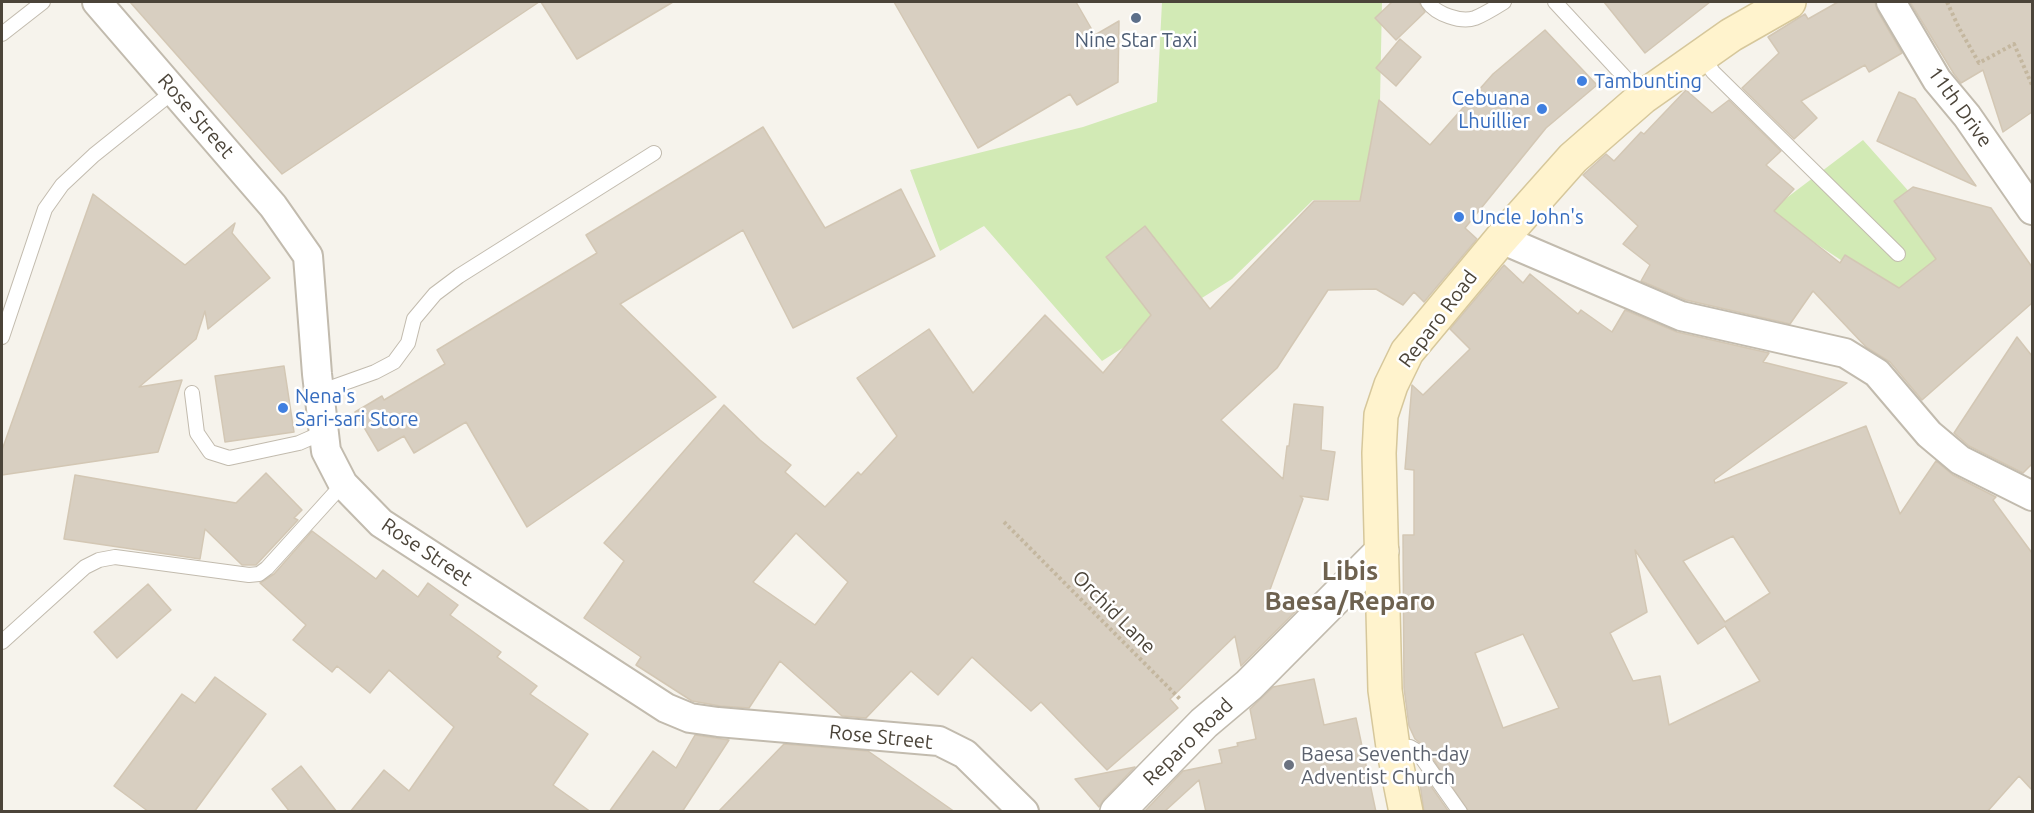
<!DOCTYPE html>
<style>
body{margin:0}
#map{position:relative;width:2034px;height:813px;overflow:hidden;background:#f6f3ec;font-family:Ubuntu,sans-serif}
canvas{display:block}
.frame{position:absolute;inset:0;border:3px solid #4b4439;pointer-events:none}
</style>
<div id="map">
<canvas width="2034" height="813"></canvas>
<div class="frame"></div>
</div>
<script>
const c = document.querySelector('canvas').getContext('2d');
c.lineJoin = 'round';
function paint(path, color) { c.fillStyle = color; c.fill(path, 'evenodd'); }
function stroke(path, color, width, dash) { c.strokeStyle = color; c.lineWidth = width; c.lineCap = dash ? 'butt' : 'round'; c.setLineDash(dash || []); c.stroke(path); }
function drawText(font, color, halo, rows, align = 'center') {
  c.font = font + ' Ubuntu,sans-serif'; c.lineWidth = 5; c.setLineDash([]); c.textBaseline = 'middle'; c.strokeStyle = halo; c.fillStyle = color; for (const [text, x, y, turn = 0] of rows) {
    c.save(); c.translate(x, y); c.rotate((+turn || 0) * Math.PI / 180); c.textAlign = isNaN(turn) ? turn : align; if (halo) c.strokeText(text, 0, 0); c.fillText(text, 0, 0); c.restore();
  }
}
paint(new Path2D(`
 M1162 2H1382L1378 200H1313L1232 279 1102 361 984 226 940 251 910 170 1083 127 1157 102Z
 M1863 140 1969 259 1903 301 1768 212Z`), '#d2eab5');
const building = new Path2D(`
 M130 2H539L282 174Z
 M541 2H673L577 59Z
 M894 2H1076L1095 35 1119 21 1118 82 1077 105 1070 94 978 148Z
 M1392 2H1419L1425 12 1396 40 1375 18Z
 M1604 2H1710L1645 53Z
 M1838 2H1875L1877 10 1902 53 1869 72 1865 65 1801 101 1817 118 1794 139 1742 88 1779 53 1768 37 1805 14 1808 19Z
 M1910 2H2032V112L2003 132 1983 70 1961 83 1954 74Z
 M1545 30 1597 85 1546 128 1465 228 1477 239 1424 302 1414 292 1403 305 1376 289 1328 290 1277 368 1221 420 1283 479 1287 446H1289L1294 404 1323 407 1321 450 1335 452 1328 500 1300 496 1303 499 1264 606 1308 599 1241 666 1235 636 1170 699 1178 708 1107 770 1041 702 1031 711 972 657 938 695 911 671 866 718 842 716 780 661 749 708 720 706 692 701 636 665 641 657 584 618 624 561 604 543 724 405 760 440 791 465 785 472 825 507 858 472 861 475 897 436 857 378 929 329 973 393 1045 315 1103 373 1151 315 1106 257 1145 226 1210 309 1314 201H1360L1379 100 1430 145 1493 74ZM796 533 848 582 815 625 753 582Z
 M1400 39 1421 57 1396 86 1376 68Z
 M1686 90 1712 113 1729 100 1781 151 1766 165 1794 189 1774 211 1840 263 1845 255 1899 288 1936 259 1894 201 1913 187 1991 208 2032 267V303L1922 400 1890 362 1866 347 1813 291 1790 324 1686 300 1641 281 1650 265 1623 244 1638 226 1583 175 1606 154 1614 161 1641 132 1644 134Z
 M1899 92 1915 99 1976 186 1877 141Z
 M763 127 825 228 901 189 935 256 793 328 743 230 620 304 716 397 527 527 466 422 414 453 404 436 378 451 355 412 382 396 384 400 445 364 437 350 597 253 586 235Z
 M93 194 185 265 235 223 232 233 270 278 208 329 205 311 196 339 139 387 182 380 158 452 2 475V450Z
 M1504 265 1523 283 1530 274 1578 314 1581 310 1612 332 1625 310 1677 332 1769 353 1763 362 1847 383 1714 480 1715 483 1866 426 1900 514 1936 461 1953 475 1996 497 1993 500 2032 553V790L2019 776 1987 812H1469L1424 746 1415 739 1409 726 1404 688 1403 535H1414V470L1405 469 1412 385 1423 395 1470 349 1450 329ZM1733 536 1770 593 1725 622 1683 561ZM1635 550 1698 644 1725 626 1760 681 1669 725 1660 676 1633 681 1610 633 1647 612ZM1523 634 1559 708 1503 728 1475 653Z
 M2017 337 2032 356V464L2023 473 1969 446 1954 433Z
 M284 366 294 432 225 442 215 376Z
 M266 473 302 510 294 518 298 520 256 565H242L205 529 200 559 64 539 75 475 236 503Z
 M312 531 376 579 383 570 418 597 428 583 458 605 450 615 501 652 497 657 537 686 530 694 588 734 553 785 591 812H350L384 770 409 791 454 727 389 670 370 693 337 666 332 672 293 640 306 625 260 583 274 574Z
 M148 584 171 610 117 658 94 632Z
 M215 677 266 714 194 812H149L114 786 182 694 195 703Z
 M1314 679 1324 725 1356 718 1376 812H1206L1199 780 1164 812H1144L1183 771 1222 763 1219 750 1238 746 1237 743 1256 739 1250 709 1273 687Z
 M695 735 729 740 682 812H609L653 751 676 768Z
 M784 744 868 751 955 812H718Z
 M301 766 337 812H290L272 789Z
 M1135 767 1104 799 1099 807 1075 779Z
 M1426 779 1449 812H1424L1420 784Z`);
paint(building, '#d8cfc1');
stroke(building, '#d3c7b4', 1.5);
const service = new Path2D(`
 M1428 2C1436 14 1461 23 1475 18 1485 14 1496 7 1504 2
 M1555 2 1643 97
 M2 34 43 2
 M1702 56 1713 72 1898 254
 M2 337 45 209 62 185 94 155 174 91
 M319 392 375 372 394 362 408 343 414 319 435 294 459 276 654 153
 M192 393 197 433 210 452 229 458 299 443 324 432
 M2 642 85 567 99 560 115 557 249 575 259 574 267 568 343 484
 M1393 747H1410L1417 751 1460 812`);
const minor = new Path2D(`
 M97 2 273 206 308 256 317 374 326 451 343 484 381 523 666 708 690 718 718 722 939 741 965 754 1024 812
 M1891 2 1937 80 1967 116 2032 210
 M1501 239 1681 316 1845 353 1877 373 1929 434 1960 460 2032 496`);
const tertiary = new Path2D(`
 M1117 812 1204 723 1249 685 1382 551`);
const secondary = new Path2D(`
 M1406 812 1393 747 1385 690 1379 453 1381 415 1391 385 1407 352 1501 239 1573 158 1643 97 1731 35 1789 2`);
stroke(service, '#c2bbae', 16);
stroke(minor, '#c2bbae', 32);
stroke(tertiary, '#c2bbae', 36);
stroke(secondary, '#d6c79b', 36);
stroke(new Path2D(`
 M1947 2 1959 28 1979 63 2014 44 2032 85
 M1004 522 1181 700`), '#c4b79f', 4, [3, 3]);
stroke(service, '#fff', 14);
stroke(minor, '#fff', 28);
stroke(tertiary, '#fff', 33);
stroke(secondary, '#fff3cd', 33);
for (const [x, y, r, color] of [
 [1136,18,6,"#5c6f8a"],
 [1582,81,6,"#3f7fe0"],
 [1542,109,6,"#3f7fe0"],
 [1459,217,6,"#3f7fe0"],
 [283,408,6,"#3f7fe0"],
 [1289,765,6,"#6b7280"]
]) { const dot = new Path2D(); dot.arc(x, y, r, 0, 2 * Math.PI); c.fillStyle = color; c.fill(dot); stroke(dot, '#fff', 2); }
drawText('20px', '#4e5e75', '#fff', [
 ["Nine Star Taxi",1136,40]
]);
drawText('20px', '#366cbe', '#fff', [
 ["Tambunting",1594,81],
 ["Cebuana",1530,98,"right"],
 ["Lhuillier",1530,121,"right"],
 ["Uncle John's",1471,217],
 ["Nena's",295,396],
 ["Sari-sari Store",295,419]
], 'left');
drawText('20px', '#4b4439', '#fff', [
 ["11th Drive",1960,107,54],
 ["Rose Street",196,116,49],
 ["Reparo Road",1438,319,-53],
 ["Rose Street",427,552,34],
 ["Orchid Lane",1114,612,45],
 ["Rose Street",881,737,6],
 ["Reparo Road",1188,742,-44]
]);
drawText('20px', '#5b616d', '#fff', [
 ["Baesa Seventh-day",1301,754],
 ["Adventist Church",1301,777]
], 'left');
drawText('bold 26px', '#6e6250', '#fff', [
 ["Libis",1350,571],
 ["Baesa/Reparo",1350,601]
]);
</script>
